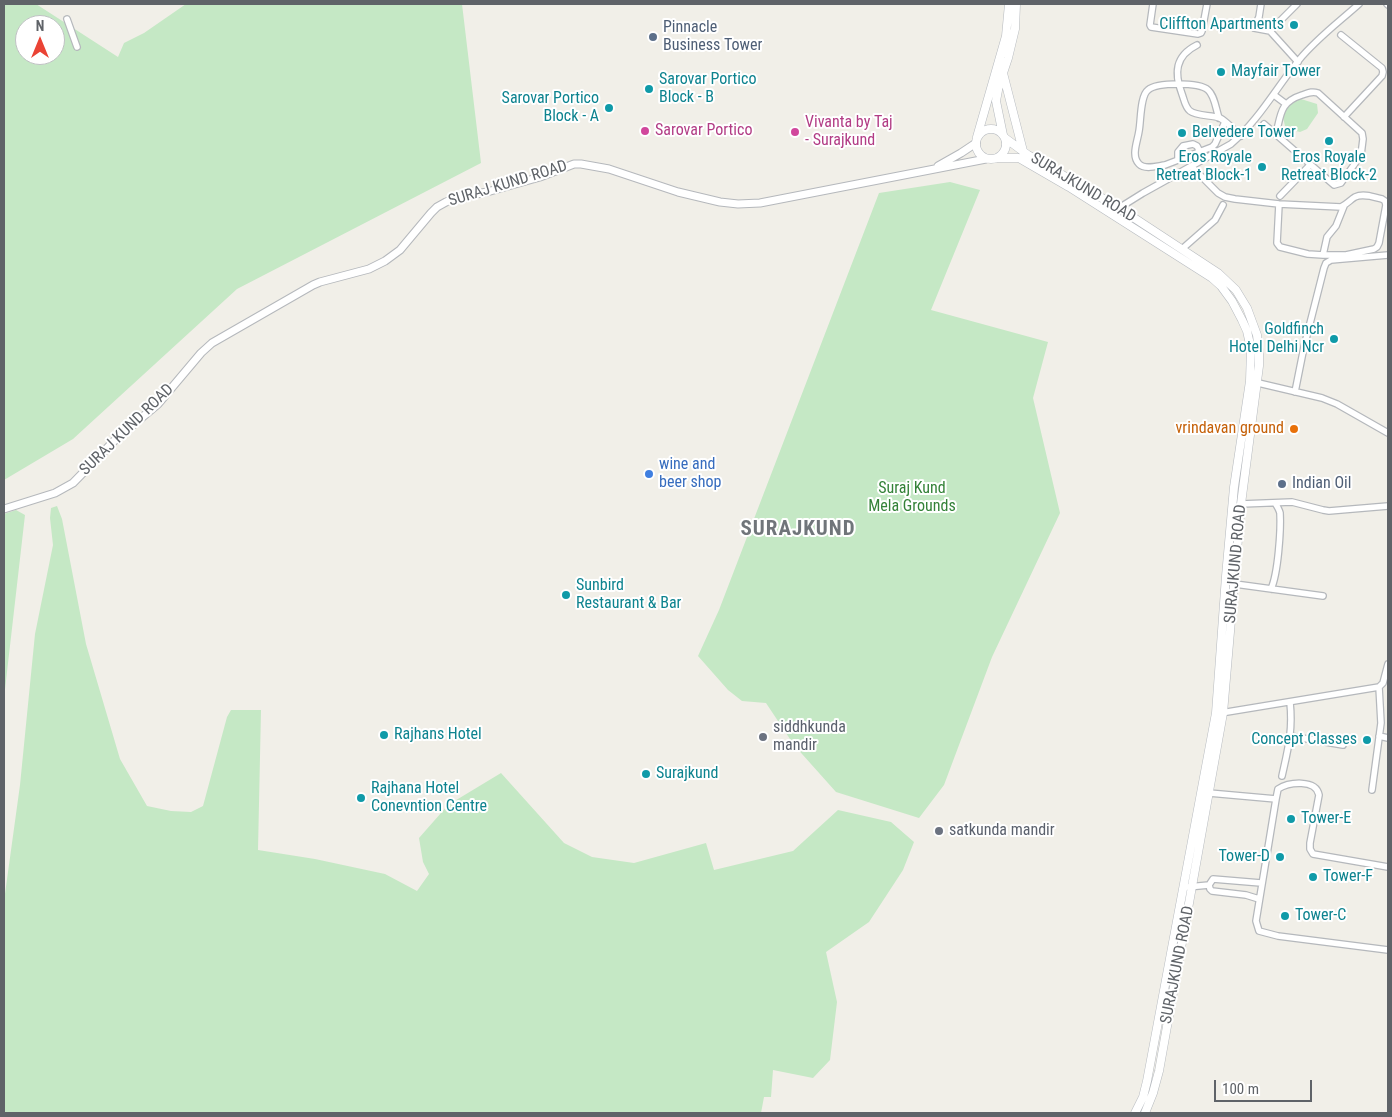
<!DOCTYPE html>
<style>
body{margin:0}
#map{position:relative;width:1392px;height:1117px;overflow:hidden;background:#f1efe8;font-family:"Roboto Condensed",sans-serif}
canvas{display:block}
.frame{position:absolute;inset:0;border:5px solid #5f6368;pointer-events:none}
.north{position:absolute;left:15px;top:15px;width:50px;height:50px;box-sizing:border-box;background:#fff;border:1px solid #bfc1c3;border-radius:50%;rotate:0deg;font-size:14px;font-weight:700;line-height:20px;text-align:center;color:#5f6368}
.north::after{content:'';display:block;margin:auto;width:18px;height:22px;background:#ea4335;clip-path:polygon(50% 0,100% 100%,50% 72%,0 100%)}
.scale{position:absolute;left:1214px;top:1080px;width:98px;height:22px;box-sizing:border-box;border:2px solid #5f6368;border-top:0;padding-left:6px;font-size:15px;line-height:18px;white-space:nowrap;color:#5f6368;-webkit-text-stroke:4px #fff;paint-order:stroke}
</style>
<div id="map">
<canvas width="1392" height="1117"></canvas>
<div class="frame"></div>
<div class="north">N</div>
<div class="scale">100 m</div>
</div>
<script>
const c = document.querySelector('canvas').getContext('2d');
c.lineJoin = 'round';
function paint(path, color) { c.fillStyle = color; c.fill(path, 'evenodd'); }
function stroke(path, color, width, dash) { c.strokeStyle = color; c.lineWidth = width; c.lineCap = dash ? 'butt' : 'round'; c.setLineDash(dash || []); c.stroke(path); }
function drawText(font, color, halo, rows, align = 'center') {
  c.font = font + ' "Roboto Condensed",sans-serif'; c.lineWidth = 4; c.setLineDash([]); c.textBaseline = 'middle'; c.strokeStyle = halo; c.fillStyle = color; for (const [text, x, y, turn = 0] of rows) {
    c.save(); c.translate(x, y); c.rotate((+turn || 0) * Math.PI / 180); c.textAlign = isNaN(turn) ? turn : align; if (halo) c.strokeText(text, 0, 0); c.fillText(text, 0, 0); c.restore();
  }
}
paint(new Path2D(`
 M4 4H36L118 57 124 43 144 33 186 4H462L481 163 237 289 73 439 4 480ZM25 25H55V55H25Z
 M1294 99H1301L1317 104 1318 113 1307 129 1300 132 1292 130 1285 126 1282 113Z
 M950 182 980 190 931 310 1048 342 1033 398 1060 513 992 657 944 785 919 818 836 792 794 745 766 703 742 701 728 690 698 656 719 610 879 193Z
 M57 506 62 519 86 644 120 759 147 806 171 811 191 812 203 806 227 717 231 710H261L258 850 315 859 385 874 417 891 429 874 423 862 419 838 448 805 501 773 564 843 592 857 634 863 706 843 714 870 793 851 838 810 891 822 914 842 903 870 869 922 826 952 837 1002 830 1060 813 1078 773 1070 771 1097H764L761 1113H4V901L20 785 35 634 53 545 50 518 51 508Z
 M16 510 25 515 4 698V514Z`), '#c5e8c5');
const minor = new Path2D(`
 M1153 4 1150 25 1151 27 1198 34 1201 33 1202 31 1207 4
 M1261 4 1259 17 1254 28 1270 31 1298 62
 M1387 4 1388 5
 M67 19 77 47
 M1270 31 1297 4
 M1341 35 1382 68 1383 72 1382 76 1344 117
 M1197 45C1175 56 1174 73 1182 94 1184 99 1185 107 1190 111 1196 116 1212 115 1220 118 1227 122 1234 130 1241 136
 M1274 95 1286 104
 M1219 118C1216 110 1215 96 1208 90 1199 82 1157 82 1148 90 1140 96 1141 121 1139 131 1138 138 1135 146 1135 153 1135 157 1136 161 1139 164 1145 170 1157 166 1165 165L1212 147 1215 144 1225 122
 M1264 124 1334 185 1341 183 1361 155 1363 139 1362 133 1318 93C1312 91 1308 93 1302 95 1280 102 1281 114 1276 134
 M1178 160V152L1183 146 1193 144 1197 146 1200 152
 M1192 167 1218 193 1225 197 1235 199 1279 204 1341 207C1347 204 1350 200 1355 197 1363 193 1374 197 1382 199L1385 201 1386 205 1379 243 1377 247 1374 249 1346 255H1323L1308 254 1280 247 1277 243 1279 204
 M1280 196 1310 165
 M1111 213 1143 193 1231 144C1259 120 1276 88 1299 60 1316 39 1339 22 1359 4
 M1182 249 1215 220 1223 205
 M1323 255 1327 237 1336 226 1344 206
 M1254 382 1322 398 1337 404 1388 433
 M1295 392 1304 347 1324 268 1326 263 1331 260 1388 255
 M1241 504 1292 502 1323 510 1329 511 1388 506
 M1235 584 1323 596
 M1271 589C1278 574 1281 530 1280 513 1279 509 1277 506 1275 503
 M1221 713 1379 687 1383 683 1388 664
 M1290 736 1343 745
 M1379 736 1388 738
 M1282 776C1288 749 1293 731 1290 702
 M1372 790 1381 723 1379 687
 M1209 793 1276 799
 M1388 867 1313 854 1310 849V843L1319 795C1316 779 1289 782 1278 789L1276 799 1256 921 1259 931 1278 936 1388 950
 M1209 885 1210 889 1212 891 1246 895 1259 899
 M1188 887 1209 885 1213 879 1261 883`);
const tertiary = new Path2D(`
 M938 166 961 153 976 143
 M4 509 55 493 73 483 114 441 158 404 201 353 212 343 313 285 320 282 369 269 385 261 400 250 431 213 437 207 446 202 455 198 487 192 540 177 574 164H581L609 169 678 192 720 202 738 204 760 203 986 159`);
const secondary = new Path2D(`
 M1003 73 1023 151
 M976 144a15 15 0 1 1 30 0a15 15 0 1 1-30 0Z
 M1003 135 996 101 999 85 1008 58 1015 29 1016 4
 M977 137 1006 36 1009 4
 M1005 138 1028 155 1119 208 1218 273 1236 290 1247 308 1257 335 1259 351V366L1241 504 1223 713 1159 1071 1153 1093 1145 1113
 M998 158H1019L1069 187 1212 278 1221 286 1232 301 1242 320 1247 331 1251 349 1250 381 1234 487 1226 576 1216 713 1147 1081 1143 1097 1135 1113`);
stroke(minor, '#b5b8bc', 8);
stroke(tertiary, '#b5b8bc', 9);
stroke(secondary, '#b6babf', 9);
stroke(minor, '#fff', 5.5);
stroke(tertiary, '#fff', 7);
stroke(secondary, '#fff', 8);
for (const [x, y, r, color] of [
 [1294,25,5,"#0f9aa8"],
 [653,37,5,"#5c6f8a"],
 [1221,72,5,"#0f9aa8"],
 [649,89,5,"#0f9aa8"],
 [609,108,5,"#0f9aa8"],
 [645,131,5,"#d1479c"],
 [795,132,5,"#d1479c"],
 [1182,133,5,"#0f9aa8"],
 [1329,141,5,"#0f9aa8"],
 [1262,167,5,"#0f9aa8"],
 [1334,339,5,"#0f9aa8"],
 [1294,429,5,"#e8710a"],
 [649,474,5,"#3f7fe0"],
 [1282,484,5,"#5c6f8a"],
 [566,595,5,"#0f9aa8"],
 [384,735,5,"#0f9aa8"],
 [763,737,5,"#6b7280"],
 [1367,740,5,"#0f9aa8"],
 [646,774,5,"#0f9aa8"],
 [361,798,5,"#0f9aa8"],
 [1291,819,5,"#0f9aa8"],
 [939,831,5,"#6b7280"],
 [1280,857,5,"#0f9aa8"],
 [1313,877,5,"#0f9aa8"],
 [1285,916,5,"#0f9aa8"]
]) { const dot = new Path2D(); dot.arc(x, y, r, 0, 2 * Math.PI); c.fillStyle = color; c.fill(dot); stroke(dot, '#fff', 2); }
drawText('16px', '#0d838f', '#fff', [
 ["Cliffton Apartments",1284,25,"right"],
 ["Mayfair Tower",1231,72],
 ["Sarovar Portico",659,80],
 ["Block - B",659,98],
 ["Sarovar Portico",599,99,"right"],
 ["Block - A",599,117,"right"],
 ["Belvedere Tower",1192,133],
 ["Eros Royale",1252,158,"right"],
 ["Retreat Block-1",1252,176,"right"],
 ["Eros Royale",1329,158,"center"],
 ["Retreat Block-2",1329,176,"center"],
 ["Goldfinch",1324,330,"right"],
 ["Hotel Delhi Ncr",1324,348,"right"],
 ["Sunbird",576,586],
 ["Restaurant & Bar",576,604],
 ["Rajhans Hotel",394,735],
 ["Concept Classes",1357,740,"right"],
 ["Surajkund",656,774],
 ["Rajhana Hotel",371,789],
 ["Conevntion Centre",371,807],
 ["Tower-E",1301,819],
 ["Tower-D",1270,857,"right"],
 ["Tower-F",1323,877],
 ["Tower-C",1295,916]
], 'left');
drawText('16px', '#4e5e75', '#fff', [
 ["Pinnacle",663,28],
 ["Business Tower",663,46],
 ["Indian Oil",1292,484]
], 'left');
drawText('16px', '#b23c85', '#fff', [
 ["Vivanta by Taj",805,123],
 ["- Surajkund",805,141],
 ["Sarovar Portico",655,131]
], 'left');
drawText('16px', '#5f6368', '#fff', [
 ["SURAJ KUND ROAD",508,184,-17],
 ["SURAJKUND ROAD",1083,188,31],
 ["SURAJ KUND ROAD",127,430,-44],
 ["SURAJKUND ROAD",1236,564,-85],
 ["SURAJKUND ROAD",1178,965,-79]
]);
drawText('16px', '#c56008', '#fff', [
 ["vrindavan ground",1284,429]
], 'right');
drawText('16px', '#366cbe', '#fff', [
 ["wine and",659,465],
 ["beer shop",659,483]
], 'left');
drawText('16px', '#348238', '#fff', [
 ["Suraj Kund",912,489],
 ["Mela Grounds",912,507]
]);
drawText('16px', '#5b616d', '#fff', [
 ["siddhkunda",773,728],
 ["mandir",773,746],
 ["satkunda mandir",949,831]
], 'left');
c.letterSpacing = '1px';
drawText('bold 21px', '#70757a', '#fff', [
 ["SURAJKUND",798,530]
]);
c.letterSpacing = '0px';
</script>
